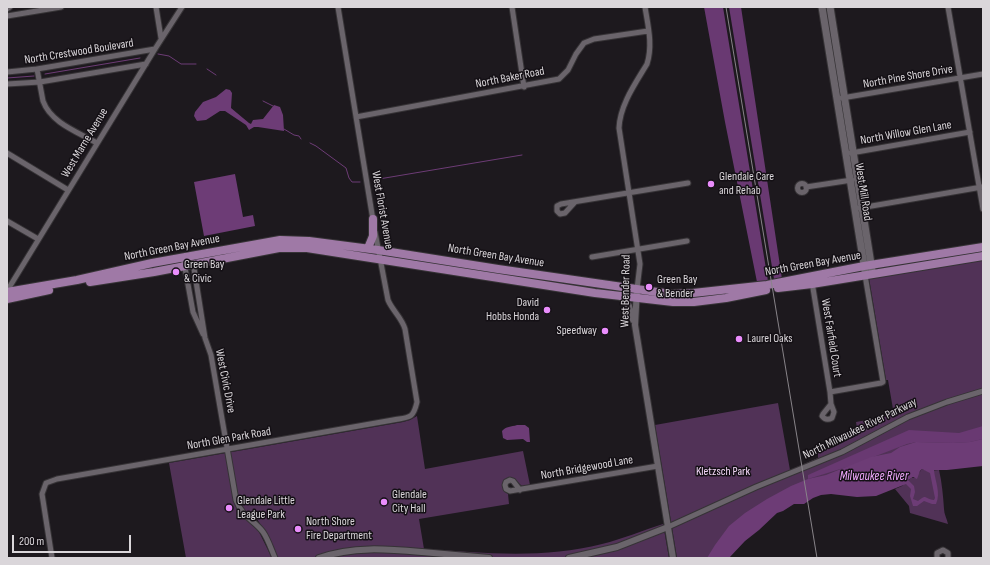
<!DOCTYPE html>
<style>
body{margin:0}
#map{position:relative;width:990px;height:565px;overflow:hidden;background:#1d191e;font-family:"Sofia Sans Condensed",sans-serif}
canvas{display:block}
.frame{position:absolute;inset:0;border:8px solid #dad6da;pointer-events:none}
.scale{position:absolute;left:12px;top:535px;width:119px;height:18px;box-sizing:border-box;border:2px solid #dad6da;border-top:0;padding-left:5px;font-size:12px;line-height:14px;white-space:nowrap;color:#dad6da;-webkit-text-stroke:3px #141015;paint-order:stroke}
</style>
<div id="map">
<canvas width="990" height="565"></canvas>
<div class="frame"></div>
<div class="scale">200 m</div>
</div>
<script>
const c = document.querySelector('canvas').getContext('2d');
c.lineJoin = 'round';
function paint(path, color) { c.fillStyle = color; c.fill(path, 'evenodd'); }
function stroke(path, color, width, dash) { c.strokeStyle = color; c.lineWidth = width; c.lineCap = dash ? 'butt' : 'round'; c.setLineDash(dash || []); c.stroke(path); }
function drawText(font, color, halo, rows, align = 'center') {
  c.font = font + ' "Sofia Sans Condensed",sans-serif'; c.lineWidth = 3; c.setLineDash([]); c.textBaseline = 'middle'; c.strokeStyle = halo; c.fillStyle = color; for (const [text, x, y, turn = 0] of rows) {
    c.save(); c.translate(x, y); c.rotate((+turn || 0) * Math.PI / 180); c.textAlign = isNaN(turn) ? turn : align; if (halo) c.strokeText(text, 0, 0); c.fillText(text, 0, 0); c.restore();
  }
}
paint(new Path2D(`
 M983 259V453L791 497 715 558H677L655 425 778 403 790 470 818 458V451L832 448 858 435 856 422 894 415 888 380H886L869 278Z
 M417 416 425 469 523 451 530 485 522 486 515 480 508 479 504 491 508 494 509 504 419 519 424 549C483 553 544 559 602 544 623 539 643 530 663 524L669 558H277L264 530 257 519 251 524 258 530 272 558H186L169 463 403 422 410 420Z
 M922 469 928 471 939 470C942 483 943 495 944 509 944 514 947 519 948 524L910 513 909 506 895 489 902 486 911 478H915Z`), '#513257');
paint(new Path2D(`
 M704 7H723L768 281 757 282 725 122Z
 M729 7H741L782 279H774Z
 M983 426V439L970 442 953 443 916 442 907 444 850 466 808 479V475L909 430 959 433Z`), '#693972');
paint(new Path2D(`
 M226 89 230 90 232 93 231 108 249 123 251 124 253 120 263 119 274 105 280 107 283 115 284 131 258 127H254L249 130 246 125 225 111H220L206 120 197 121 194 116 195 112 203 102 216 97Z
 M235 174 243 217 253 215 255 226 204 236 194 182Z
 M517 425H525L529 428 530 442H527L523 439 507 440 503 438 502 431C506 426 511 427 517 425Z
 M983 439V466L947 470H934C935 481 941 493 936 504H932L924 501 917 506H913L910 496 911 489 906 484 876 496 857 497 831 494 821 495 813 498 804 504H794L783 511 777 513 759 530 745 541 729 558H707L715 545 729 526 745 513 767 499 791 486 808 479 826 475 871 457 891 453 900 447 916 442 953 443 970 442ZM922 469 930 473 935 498 934 500C924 499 927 493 918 501L913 499 915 492 914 486 908 480 913 477 917 479 920 471Z`), '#6d3c76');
stroke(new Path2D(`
 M158 54 169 56 181 64H196
 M207 69 216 75
 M45 74 140 58
 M7 78 34 76
 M263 101 273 106
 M284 129 294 135 299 136 301 139
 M310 143 316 146 346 168 349 178 352 182H360
 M373 180 522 155`), '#6d3c76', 1);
const minor = new Path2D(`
 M156 7 161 38
 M338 7 373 220
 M512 7 524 87
 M948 7 983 209
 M7 9 10 7
 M7 16 61 7
 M37 69 43 101C51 123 78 132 97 143
 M7 72 37 69 155 49
 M7 84 40 82 146 64
 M842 98 983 74
 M356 117 559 79 568 70 576 54 584 43 594 39 648 31
 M7 153 68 190
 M851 153 970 132
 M797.5 188a4.5 4.5 0 1 1 9 0a4.5 4.5 0 1 1-9 0Z
 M806 187 852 180
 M575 202 565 213 560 214 557 211V206L561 204 688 183
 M860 208 982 187
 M7 221 38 239
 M183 257 193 312 203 334
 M592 257 687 241
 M193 262 205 338 211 355 236 500C243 518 253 519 263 532 268 539 271 549 275 558
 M812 282 830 392 831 404 834 412 832 418C828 420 825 420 822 416L823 414 831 404
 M637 289 640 264 619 128C620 105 635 84 647 64 653 45 648 26 645 7
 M7 291 155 49 182 7
 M830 392 881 383 883 382 865 275
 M520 490 513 481 510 480 506 482 505 485 506 489 510 491 658 466
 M668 527 756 487 842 452 908 417 947 402 983 391
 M52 558 42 494 46 483 57 479 393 420C410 417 413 419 417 402L405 329C402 318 392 310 388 300L375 232
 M937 558V553L943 550 948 553V558`);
const tertiary = new Path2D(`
 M637 289 635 325 673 558
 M620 296 629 306 633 320
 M319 558C353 546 387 549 422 552 444 554 467 556 489 558
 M569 558 617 547 668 527`);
const secondary = new Path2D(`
 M822 7 865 271
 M830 7 872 270`);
const primary = new Path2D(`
 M368 248 373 236V219
 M90 282 154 272 279 248H307L595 293 673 302H694L726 298 766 290
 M778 288 812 284 983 256
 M7 292 77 280 152 263 280 240 309 241 378 250 498 269 671 294 693 293 767 285 864 266 983 247
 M7 299 49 290`);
stroke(minor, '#363336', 7);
stroke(tertiary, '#363336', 8);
stroke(secondary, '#363336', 9);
stroke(primary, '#363336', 10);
stroke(minor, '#6a646b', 5);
stroke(tertiary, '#6a646b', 6);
stroke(secondary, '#6a646b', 7);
stroke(primary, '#9f79a6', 8);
stroke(new Path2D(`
 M726 7 817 558`), '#888489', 1);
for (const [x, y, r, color] of [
 [711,184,4,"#ea8dfc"],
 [176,272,4,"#ea8dfc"],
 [649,287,4,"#ea8dfc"],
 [547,310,4,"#ea8dfc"],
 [605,331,4,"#ea8dfc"],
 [739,339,4,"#ea8dfc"],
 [384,502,4,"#ea8dfc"],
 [229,508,4,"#ea8dfc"],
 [298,529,4,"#ea8dfc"]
]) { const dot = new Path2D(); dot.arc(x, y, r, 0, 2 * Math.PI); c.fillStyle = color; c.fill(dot); stroke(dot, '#141015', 1.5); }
drawText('12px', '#dad6da', '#141015', [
 ["North Crestwood Boulevard",79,52,-9],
 ["North Pine Shore Drive",908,77,-10],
 ["North Baker Road",510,78,-11],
 ["North Willow Glen Lane",906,133,-10],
 ["West Marne Avenue",85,143,-59],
 ["West Mill Road",863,192,81],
 ["West Florist Avenue",382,210,80],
 ["North Green Bay Avenue",172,248,-11],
 ["North Green Bay Avenue",496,256,9],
 ["North Green Bay Avenue",813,264,-10],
 ["West Bender Road",626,291,-89],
 ["West Fairfield Court",831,338,81],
 ["West Civic Drive",225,381,79],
 ["North Milwaukee River Parkway",860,429,-26],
 ["North Glen Park Road",229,439,-10],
 ["North Bridgewood Lane",587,468,-10]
]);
drawText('12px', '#dad6da', '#141015', [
 ["Glendale Care",719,177],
 ["and Rehab",719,191],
 ["Green Bay",184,265],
 ["& Civic",184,279],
 ["Green Bay",657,280],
 ["& Bender",657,294],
 ["David",539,303,"right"],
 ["Hobbs Honda",539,317,"right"],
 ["Speedway",597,331,"right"],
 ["Laurel Oaks",747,339],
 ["Glendale",392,495],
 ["City Hall",392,509],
 ["Glendale Little",237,501],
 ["League Park",237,515],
 ["North Shore",306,522],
 ["Fire Department",306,536]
], 'left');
drawText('12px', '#f5d9fa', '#141015', [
 ["Kletzsch Park",723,472]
]);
drawText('italic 13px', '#f0a9fd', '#141015', [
 ["Milwaukee River",874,477]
]);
</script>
